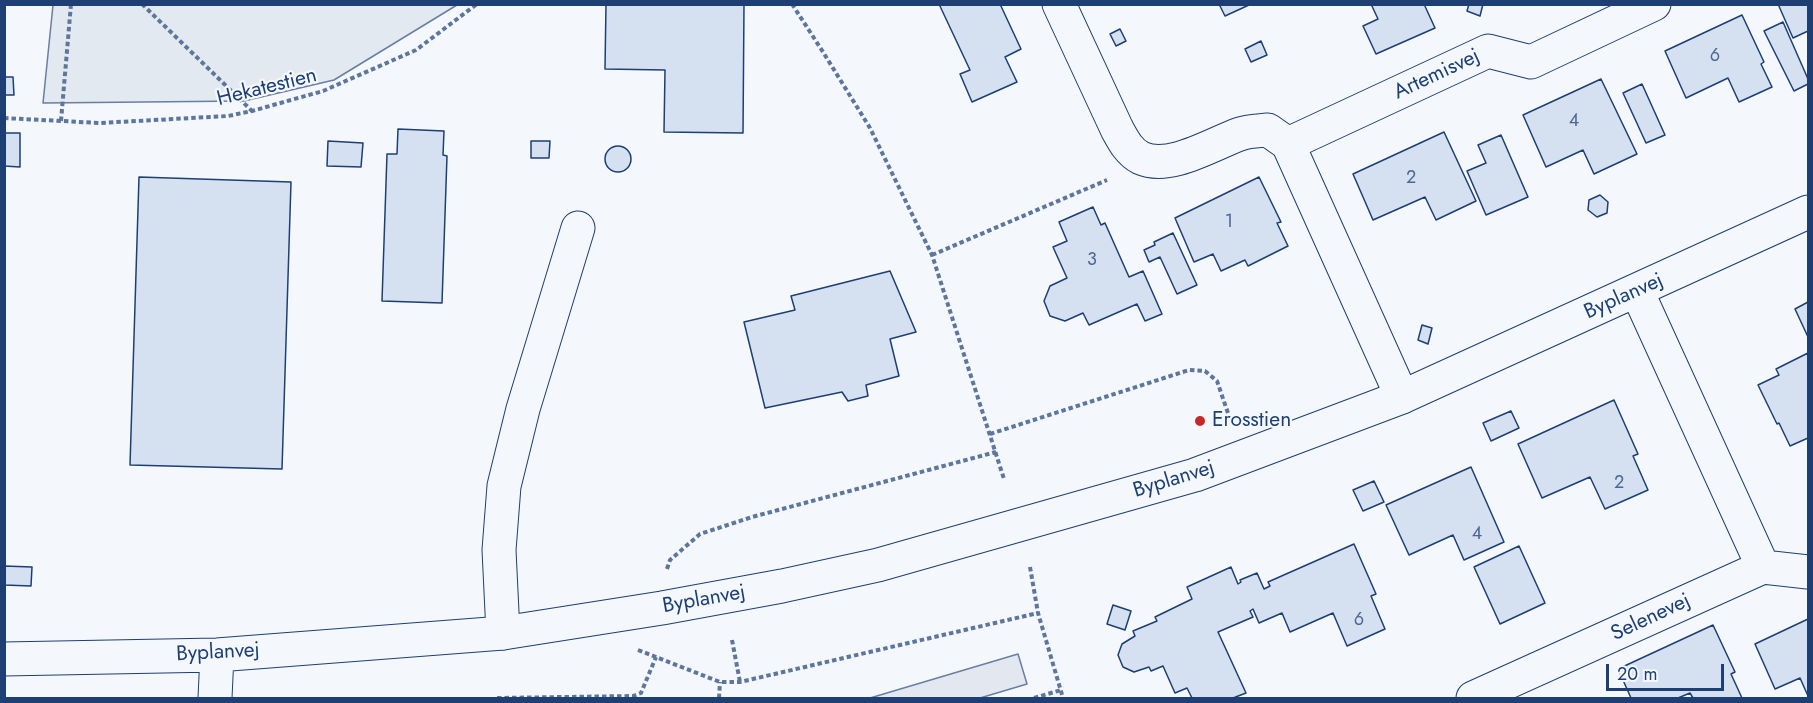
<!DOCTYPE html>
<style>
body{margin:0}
#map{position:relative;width:1813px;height:703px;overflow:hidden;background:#f4f7fb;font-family:Jost,sans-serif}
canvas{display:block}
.frame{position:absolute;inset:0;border:6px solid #1d3f73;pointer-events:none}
.scale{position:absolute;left:1606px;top:664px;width:118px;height:27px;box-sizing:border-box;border:3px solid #1d3f73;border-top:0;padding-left:8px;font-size:18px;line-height:21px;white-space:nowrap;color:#1d3f73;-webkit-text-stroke:4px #f4f7fb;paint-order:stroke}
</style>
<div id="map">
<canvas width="1813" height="703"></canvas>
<div class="frame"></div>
<div class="scale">20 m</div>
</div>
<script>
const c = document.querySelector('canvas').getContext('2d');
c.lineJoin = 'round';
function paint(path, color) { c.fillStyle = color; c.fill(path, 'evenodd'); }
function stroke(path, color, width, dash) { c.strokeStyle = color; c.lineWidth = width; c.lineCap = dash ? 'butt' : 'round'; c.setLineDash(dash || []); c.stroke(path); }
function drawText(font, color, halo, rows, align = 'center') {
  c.font = font + ' Jost,sans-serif'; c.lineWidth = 4.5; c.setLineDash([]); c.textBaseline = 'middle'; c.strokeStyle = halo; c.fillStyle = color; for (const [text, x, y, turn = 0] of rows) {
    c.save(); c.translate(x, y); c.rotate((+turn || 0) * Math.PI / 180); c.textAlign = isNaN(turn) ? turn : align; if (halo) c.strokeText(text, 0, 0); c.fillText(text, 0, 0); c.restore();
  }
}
const green = new Path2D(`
 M53 5V4L457 5 334 80 244 101 43 103Z`);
paint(green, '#e3e9f0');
stroke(green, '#687fa3', 1.5);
const parking = new Path2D(`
 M1018 654 1027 684 980 698H870Z`);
paint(parking, '#e3e8f0');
stroke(parking, '#687fa3', 1.5);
const building = new Path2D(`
 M606 4H744L743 133 664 132 665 70 605 69Z
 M939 4H1000L1021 49 1005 57 1017 82 972 102 960 74 970 70Z
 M1219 4H1248L1249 5 1225 16Z
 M1371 4H1424L1435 28 1376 54 1363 26 1378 19Z
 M1469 4H1483L1480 16 1467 11Z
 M1778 4H1808V31L1793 38Z
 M1742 15 1764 62 1761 64 1772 87 1739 102 1728 78 1686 98 1665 51Z
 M1783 22 1808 79V84L1794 91 1764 31Z
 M1120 29 1126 41 1116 46 1110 34Z
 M1261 41 1267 55 1251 62 1245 49Z
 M4 77H13L14 95H4Z
 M1601 79 1637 154 1594 174 1583 150 1546 167 1523 115Z
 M1642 84 1665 135 1646 143 1623 93Z
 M398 129 444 131 443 155 447 156 442 303 382 301 387 154H397Z
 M1444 132 1476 201 1436 220 1425 197 1373 220 1353 174Z
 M4 133H20V167L4 166Z
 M1501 135 1528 197 1486 215 1467 171 1486 163 1478 145Z
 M328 141 363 143 361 167 327 166Z
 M531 141H550L549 158H531Z
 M605 159a13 13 0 1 1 26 0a13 13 0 1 1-26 0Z
 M139 177 291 182 282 469 130 465Z
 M1259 177 1281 222 1277 223 1288 246 1248 266 1245 260 1221 271 1213 254 1194 262 1175 218Z
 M1600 195 1608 202 1607 213 1597 217 1588 210 1589 200Z
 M1093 207 1101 225 1105 223 1129 277 1143 271 1162 314 1145 321 1137 304 1089 325 1083 313 1065 321 1050 316 1044 301 1050 286 1067 278 1053 247 1067 241 1059 222Z
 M1173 233 1197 285 1177 294 1160 257 1149 262 1144 250 1155 245 1154 242Z
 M890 271 916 332 890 339 899 376 866 385 868 396 848 401 842 392 765 408 744 322 795 310 791 296Z
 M1808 302V337L1795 309Z
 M1422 325 1432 328 1428 344 1418 340Z
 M1808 353V438L1790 446 1779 423 1777 424 1758 385 1779 375 1776 369Z
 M1614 400 1638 454 1633 456 1648 490 1605 509 1590 477 1542 498 1518 444Z
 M1511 411 1519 428 1491 441 1483 423Z
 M1471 467 1504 542 1464 560 1453 535 1409 555 1386 505Z
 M1374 481 1384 502 1363 511 1353 490Z
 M1354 544 1376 594 1371 596 1385 629 1347 646 1333 613 1290 632 1282 613 1259 623 1253 609 1250 611 1253 617 1218 632 1246 693 1233 698H1192L1187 688 1175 693 1163 666 1151 671 1149 667 1134 672 1123 667 1118 655 1122 644 1135 636 1133 631 1157 621 1155 617 1192 599 1187 587 1231 567 1238 584 1241 582 1240 580 1257 573 1264 589 1270 586 1268 582Z
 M1519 546 1545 603 1500 624 1474 567Z
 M4 566 32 567 31 586 4 585Z
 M1113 605 1131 611 1125 630 1107 624Z
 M1808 619V696L1800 678 1775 689 1755 644Z
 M1713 625 1735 672 1731 674 1742 698H1693L1690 693 1678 698H1631L1618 669Z`);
paint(building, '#d5e0f0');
stroke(building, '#1d3f73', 1.5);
const minor = new Path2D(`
 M1059 4 1117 129C1123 140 1129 152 1141 158 1170 171 1212 144 1240 134 1248 131 1259 131 1268 130L1288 144
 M1637 291 1763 567
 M1402 397 1288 144 1488 51 1531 62 1654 4
 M503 633 499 550 504 486 523 409 578 228
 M1473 698 1763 567 1808 572`);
const tertiary = new Path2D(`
 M4 659 217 655 503 633 662 608 782 586 878 565 1195 475 1402 397 1808 212
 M215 698 217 655`);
stroke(minor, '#1d3f73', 35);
stroke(tertiary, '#1d3f73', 35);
stroke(new Path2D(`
 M142 4 252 111
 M792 4 823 52 870 128 932 255 1004 479
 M4 118 100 123 228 116 252 111 323 91 416 50 477 4
 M61 121 71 4
 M932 255 1107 180
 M990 434 1189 370 1205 371 1217 381 1230 419
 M1030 567 1038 613 1063 698
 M667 569 670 560 700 534 752 517 996 452
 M732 640 740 682
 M638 650 720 682H740L1038 613
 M497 698 633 696 641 693 656 657
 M719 698 720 682
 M1034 698 1061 690`), '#5e769c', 4, [4.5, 3]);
stroke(minor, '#f4f7fb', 33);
stroke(tertiary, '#f4f7fb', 33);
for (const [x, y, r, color] of [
 [1200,421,6,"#c62828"]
]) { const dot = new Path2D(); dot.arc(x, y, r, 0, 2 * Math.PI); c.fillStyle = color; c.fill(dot); stroke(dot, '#f4f7fb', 2); }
drawText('18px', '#4b6792', null, [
 ["6",1715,57],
 ["4",1574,122],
 ["2",1411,179],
 ["1",1229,223],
 ["3",1092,261],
 ["2",1619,484],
 ["4",1477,535],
 ["6",1359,621]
]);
drawText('21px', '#1d3f73', '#f4f7fb', [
 ["Artemisvej",1437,75,-25],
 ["Hekatestien",267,88,-14],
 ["Byplanvej",1624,297,-24],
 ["Byplanvej",1174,480,-17],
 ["Byplanvej",704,600,-10],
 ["Selenevej",1651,618,-25],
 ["Byplanvej",218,653,-3]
]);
drawText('21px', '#1d3f73', '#f4f7fb', [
 ["Erosstien",1212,421]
], 'left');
</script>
